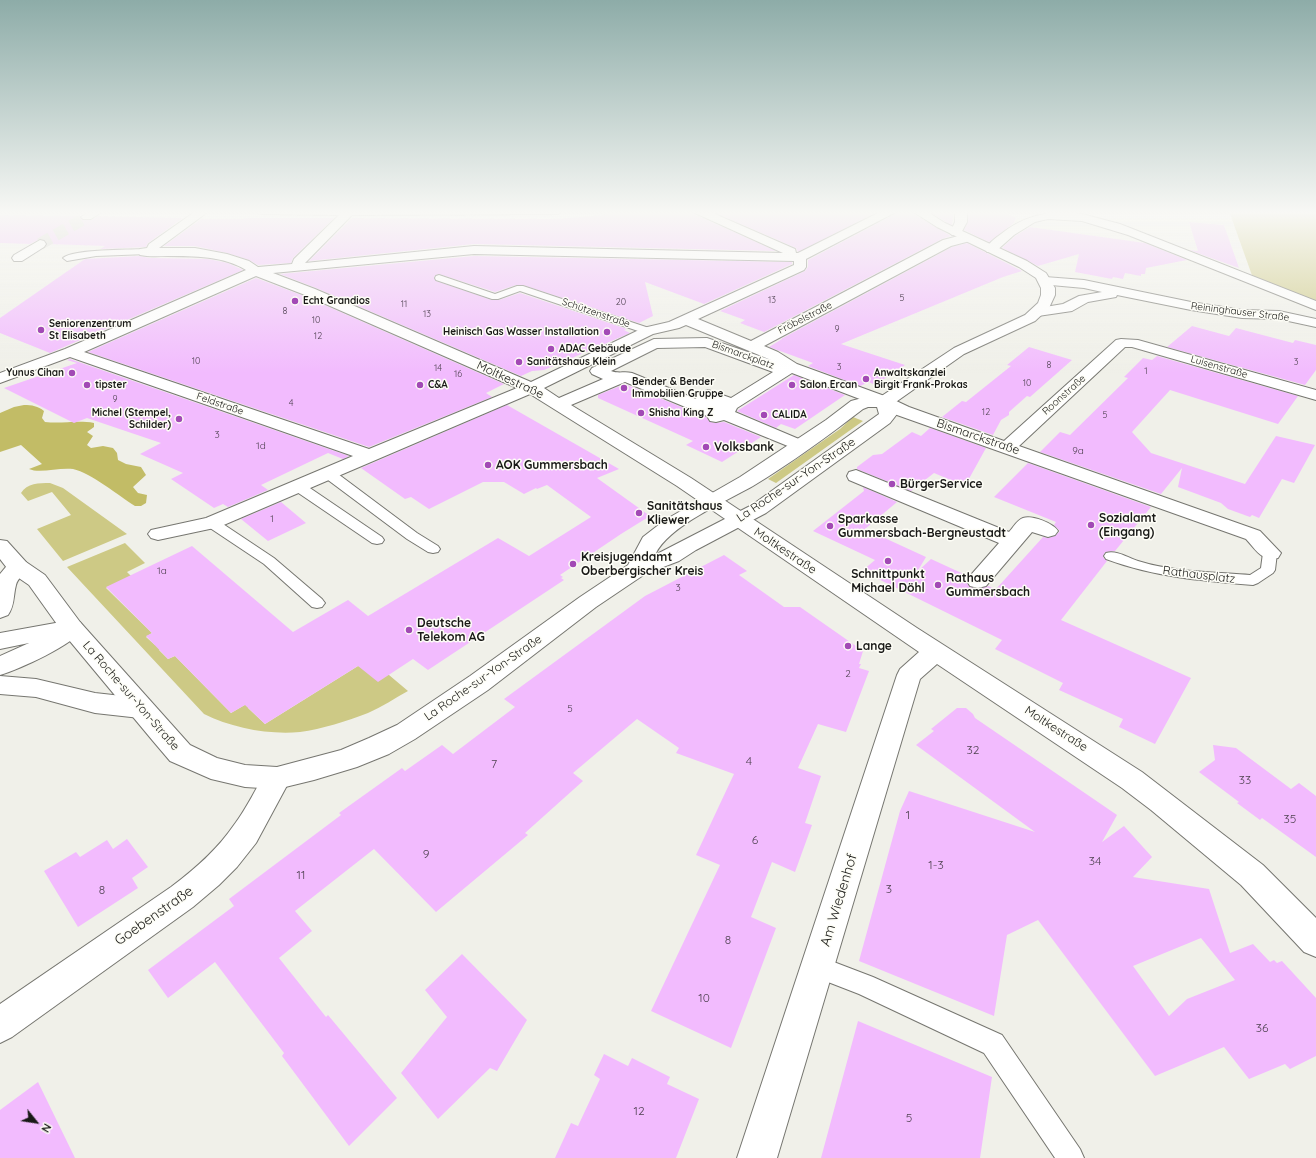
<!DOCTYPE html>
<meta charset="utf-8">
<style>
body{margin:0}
#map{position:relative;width:1316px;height:1158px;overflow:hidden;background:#f0f0e9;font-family:Quicksand,sans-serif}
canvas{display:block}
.north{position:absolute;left:16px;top:1102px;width:40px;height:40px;-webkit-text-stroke:3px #fdfdf6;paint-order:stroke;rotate:120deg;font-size:11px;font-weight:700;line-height:16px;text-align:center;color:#191917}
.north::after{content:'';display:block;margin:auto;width:14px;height:18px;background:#191917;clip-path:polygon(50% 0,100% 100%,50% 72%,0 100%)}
</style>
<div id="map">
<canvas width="1316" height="1158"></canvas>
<div class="north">N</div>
</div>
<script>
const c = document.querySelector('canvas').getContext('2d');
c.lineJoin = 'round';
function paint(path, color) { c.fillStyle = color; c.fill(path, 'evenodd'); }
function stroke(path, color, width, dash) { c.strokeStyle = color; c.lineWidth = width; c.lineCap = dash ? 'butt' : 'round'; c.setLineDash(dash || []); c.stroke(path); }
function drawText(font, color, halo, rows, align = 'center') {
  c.font = font + ' Quicksand,sans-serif'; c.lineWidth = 3; c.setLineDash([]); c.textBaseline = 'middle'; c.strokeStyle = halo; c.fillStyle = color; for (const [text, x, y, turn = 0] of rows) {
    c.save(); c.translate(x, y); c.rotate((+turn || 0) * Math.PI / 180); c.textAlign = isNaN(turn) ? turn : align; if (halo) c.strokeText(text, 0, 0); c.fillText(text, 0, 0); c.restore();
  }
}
paint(new Path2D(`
 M1229 211H1316V304L1254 281Z
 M853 417 863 421 776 483 768 479 840 429Z
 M50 483 63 488 127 534 63 561 37 529 71 515 52 492 28 501 21 493C27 483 39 483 50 483Z
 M125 543 145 563 127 572 131 576 106 588 152 633 146 637 155 645 161 642 165 646 159 650 168 659 175 656 231 713 248 703V708L265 724 358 666 389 675 408 691C395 698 382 707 368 713 347 721 322 729 300 732 269 735 232 728 204 714L67 567Z`), '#cdc985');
paint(new Path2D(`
 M24 405C32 405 38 406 44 411L42 418 45 422C62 424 77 420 94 423V427L87 432 93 436 87 445 91 448 103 446 113 448 117 453 118 460 126 464 141 467 146 475 133 487 138 493 147 495 146 503 141 506H135C119 496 91 473 73 469 59 467 40 474 29 469L42 464 21 445 0 452V413L14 407Z`), '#c2bc66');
paint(new Path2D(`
 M601 211H693L694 214 776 251 474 244 309 261 352 218 555 219 605 215Z
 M711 211H879L798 252 796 248Z
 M896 211H913L914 214 951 236 942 239 764 332 740 323 745 320 720 311 805 271 808 267V260L895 214Z
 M928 211H954L952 225 946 222Z
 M968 211H1003L1016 218 1014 223 989 242 964 230 968 222Z
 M0 215 80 216 83 220H91L98 216 183 218 148 243 146 247 100 249 105 246 47 244 45 240 40 239 30 244 0 243Z
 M248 218H334L293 258 291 263 258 265 249 260 227 253 195 246H164L201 219H242Z
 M1189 222 1224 225 1239 268 1189 250 1198 251Z
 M1030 227 1145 243 1187 260 1146 268 1145 274H1141V276L1125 273 1123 279 1113 277 1112 279 1075 272 1079 254 1038 266 1002 248 1015 236Z
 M967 243 1022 271 1003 277 841 344 905 365 875 385 869 382 860 386 808 366 813 363 769 347 782 339H781L952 247Z
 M139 256 150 258 208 259 228 263 243 270 50 353 0 333V318L85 259Z
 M474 256 792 262V264L704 304 645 282 653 316 639 323 523 285H516L495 292 439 274 436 275 434 277 436 281 492 300H499L520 293 627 329 624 330 630 333 544 370 532 371 521 376 316 288 280 274Z
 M256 278 304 296 504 384 486 393 492 397 369 447 88 352Z
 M1192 326 1229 336 1236 328 1293 343 1295 340 1316 345V370L1305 385 1167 347Z
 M1029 347 1072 360 1030 397 1027 396 1009 412V415L1001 420 993 435 942 417 962 401 966 402 1011 366 1007 365Z
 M1157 356 1298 396 1278 424 1170 390 1132 432 1151 453 1245 484 1276 436 1315 445 1294 483 1282 479 1259 518 1252 515 1250 517 1228 509 1221 503 1178 487 1182 468 1161 494 1040 452 1060 432 1070 435 1128 378 1124 377 1143 358 1152 360Z
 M70 359 349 456 343 459 328 453 261 485 268 490 228 507 223 504 214 508 171 479 183 473 140 454 161 443 87 418 74 423 4 388 77 363 67 360Z
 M794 375 845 395 795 429 781 424 776 428 737 411Z
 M625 384 706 417 710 422 716 423 724 422 761 437 722 462 686 445 693 441 598 398V395Z
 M507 405 619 469 597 478 650 516 621 534 560 575 563 577 561 578 564 580 428 670 413 659 378 682 358 666 265 724 245 705 231 713 175 656 168 659 146 636 152 633 106 587 192 546 293 632 348 600 368 616 498 538 529 556 591 517 547 485 537 489 536 488 524 494 504 482H483L429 509 411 497 405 499 361 468Z
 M930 428 986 448 965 486 934 473 911 491 857 469V467L873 455 882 454 912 432 921 436Z
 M1028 463 1151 507 1115 551 1105 552 1103 557 1107 561 1061 620 1191 678 1155 744 1119 727 1123 719 1059 690 1063 683 995 649 1002 640 862 571 875 560 813 531 864 491 863 487 897 502 865 529 926 557 917 572 931 559 968 576 966 582 970 587 978 589 988 586 996 589 1043 537 1048 538 1055 536 1060 531 1054 525 1056 522 994 497Z
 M281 502 306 523 268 541 241 519Z
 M724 555 747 571 739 575 784 607H800L863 651 859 664H861L859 668 869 671 846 732 818 724 798 768 821 776 805 823 812 825 795 872 772 862 751 917 776 928 731 1048 651 1011 720 865 696 855 734 774 676 753 679 748 637 719 573 773 583 781 525 833 528 835 436 912 374 849 295 911 312 931 279 958 326 1017 328 1015 397 1098 349 1146 282 1056 284 1053 215 962 168 998 148 970 234 906 229 899 341 815 339 813 402 768 405 771 442 745 453 754 515 707 504 699 645 596Z
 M957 708H966L973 714 975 718 1117 815 1102 842 1124 826 1152 857 1133 877 1209 889 1230 953 1253 944 1270 962 1274 960 1277 963 1282 961 1316 998V1056L1290 1069 1285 1064 1249 1079 1224 1047 1155 1076 1038 920 1007 935 994 1016 859 961 900 811 909 791 1035 832 916 745 934 731 931 729ZM1201 938 1235 980 1187 999 1169 1016 1133 966Z
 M1213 745 1236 748 1291 789 1299 783 1316 796V857L1262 818 1260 820 1237 803 1239 802 1199 772 1215 760Z
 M127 839 148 867 132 878 138 888 78 927 44 871 76 852 80 857 107 840 113 849Z
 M462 954 527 1020 497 1071 490 1068 438 1119 401 1073 447 1017 425 990Z
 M858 1021 992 1077 980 1158H821Z
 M604 1054 628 1066 632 1058 670 1077 667 1084 699 1099 676 1158H555L571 1123 578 1126 600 1079 594 1075Z
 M38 1082 75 1158H0V1110Z`), '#f2bbfe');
stroke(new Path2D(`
 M40 244 87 217`), '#d0d0ca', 12, [12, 6]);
const lane = new Path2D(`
 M144 249 148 252 147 254 96 256 67 261 63 258C73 249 128 250 144 249Z
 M439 275 495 294 517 286H523L652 329 653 331 652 333H644L520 291 498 299H492L436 280 435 278 436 276Z
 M329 470 334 471 417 533 438 546 440 549 438 552 433 553 428 552 407 539 324 477 323 474 324 471Z
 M299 483 304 484 382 537 384 540 382 543 377 544 372 543 294 490 292 487 294 484Z
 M212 519 217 520 274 558 322 599 325 603 322 607 317 608 312 607 264 564 207 526 205 523 207 520Z
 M1270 549 1275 550 1277 553 1275 570 1273 573 1258 583 1253 585C1203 581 1154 577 1106 559L1104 556 1106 553C1117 550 1128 558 1138 561 1173 572 1213 572 1250 575L1261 568 1263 553 1265 550Z
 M818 956 873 977 1002 1035 1080 1149 1084 1158H1055L984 1053 859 994 810 975 807 967 810 959Z`);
const street = new Path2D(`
 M90 211H103L91 219H83L81 217Z
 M196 211H209L159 248H195L227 254 249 261 258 267 292 264 294 259 339 215 262 214 258 213 257 211H564L558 214 352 215 305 263 474 246 783 253 695 213 694 211H708L795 249 796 253H798L882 211H895L894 213 806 259V267L804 270 698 319 751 341 943 240 966 234 970 235 972 238 970 241 951 246 764 346 778 352 797 364 890 398 909 407 1004 441 1116 340 1121 339 1138 340 1316 390V400L1132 347H1125L1019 446 1260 531 1281 553 1278 558C1262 562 1256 550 1246 539L897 415 878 406 792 373 737 408 735 412 806 442 809 446 806 450 800 451 724 420 716 422 710 421 707 416 625 382 571 405 691 478 917 628 1142 772 1263 865 1316 918V957L1304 952 1241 885 1151 810 1122 788 937 664 920 679 777 1158H737L897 675 900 669 919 652 677 486 530 394 219 527 158 540 151 538 148 534 151 530 206 518 353 456 70 357 0 383V373L65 349 246 270C224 256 194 256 168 256 159 256 149 257 140 255L138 252 140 249 147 248 149 244ZM474 254 794 261V265L669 322 643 328 531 382 315 289 273 273ZM256 276 305 295 517 388 369 449 84 352ZM686 325 771 360 707 338 654 339 592 368 590 371 592 374 603 379 559 398 544 388 653 334 679 328ZM705 347 773 372 731 398 708 390 697 394 696 399 632 373C624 371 619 374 611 371L657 348Z
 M955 211H967V222L960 235H952L950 233 955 222Z
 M1065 212 1082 214 1120 224 1316 301V310L1128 235 1082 221 1048 219 1035 222 1014 235 995 252H987L985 249C989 243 995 238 1001 234 1021 218 1040 213 1065 212Z
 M40 240 44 241 46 244 44 247 22 261H14L12 258 14 255Z
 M1045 277 1084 280 1191 302 1242 310 1279 311 1316 319V327L1279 319 1242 318 1191 310 1117 295 1116 297 1088 302 1072 311 1038 316 1033 315 1031 312 1033 309 1063 304 1079 296 1102 292 1084 288 1040 284 1038 281 1040 278Z
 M856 470 1009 532C1013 528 1017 520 1023 518 1032 515 1053 523 1058 531L1055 535 1048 537 1032 532 986 586 978 588 970 586 967 581 970 576 999 543 849 480 847 476 849 472Z
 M18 560 26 562 29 567C25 573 17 579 16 585 13 596 15 605 8 615L0 618V574L10 562Z
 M72 620 80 622 84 628C73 645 20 669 0 675V656L29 643 0 649V633Z
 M0 676 36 679 95 693 140 698 149 701 153 708 149 715 140 718 95 713 36 697 0 694Z
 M277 767 287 770 291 778 256 843 237 867 219 885 193 907 12 1037 0 1043V1004L171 887C195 869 217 850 234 825 247 808 256 788 267 770Z`);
const secondary = new Path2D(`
 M914 211H926L945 223 1027 261 1046 273 1055 288V295L1049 308 1035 321 964 354 893 404 897 414 890 423 766 513 696 550 679 561 645 574 596 607 488 690 415 739 389 754 357 767 314 780 277 789 245 787 211 779 170 761 153 741 64 634 29 585 10 572 0 559V540L7 541 26 562 45 575 80 622 190 745 217 758 245 765 277 767 341 750 369 738 397 725 470 676 580 597 628 565 643 537 665 520 740 477 826 420 851 401 866 397H880L954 348 1025 315 1038 303 1041 295V288L1036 278 1019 267 937 227 915 213ZM868 407H877L879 414 752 505 655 555C668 526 725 502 753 486 791 463 828 436 863 409Z`);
stroke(lane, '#767670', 2);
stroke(street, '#767670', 2);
stroke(secondary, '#767670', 2);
paint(lane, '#fff');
paint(street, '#fff');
paint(secondary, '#fff');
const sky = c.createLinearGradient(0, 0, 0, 373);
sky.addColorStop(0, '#8daca8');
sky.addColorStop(0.57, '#f8f8f5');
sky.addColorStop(1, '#f8f8f500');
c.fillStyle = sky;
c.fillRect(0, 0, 1316, 373);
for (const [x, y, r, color] of [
 [295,301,4,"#a249b5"],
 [41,330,4,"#a249b5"],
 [607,332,4,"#a249b5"],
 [551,349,4,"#a249b5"],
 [519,362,4,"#a249b5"],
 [72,373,4,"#a249b5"],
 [866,379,4,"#a249b5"],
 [87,385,4,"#a249b5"],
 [420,385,4,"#a249b5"],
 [792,385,4,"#a249b5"],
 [624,388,4,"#a249b5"],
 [641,413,4,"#a249b5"],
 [764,415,4,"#a249b5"],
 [179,419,4,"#a249b5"],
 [706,447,4,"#a249b5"],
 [488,465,4,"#a249b5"],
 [892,484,4,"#a249b5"],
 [639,513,4,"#a249b5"],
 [1091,525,4,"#a249b5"],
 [830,526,4,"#a249b5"],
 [888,561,4,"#a249b5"],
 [573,564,4,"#a249b5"],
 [938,585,4,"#a249b5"],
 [409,630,4,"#a249b5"],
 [848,646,4,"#a249b5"]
]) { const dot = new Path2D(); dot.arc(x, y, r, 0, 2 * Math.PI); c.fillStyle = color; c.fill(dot); stroke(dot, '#fdfdf6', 1.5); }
drawText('9px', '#4f4251', null, [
 ["5",902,298],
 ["13",772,300],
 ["20",621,302],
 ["11",404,304],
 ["8",285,311],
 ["13",427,314],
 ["10",316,320],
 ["9",837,329],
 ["12",318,336],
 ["10",196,361],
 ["3",1296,362],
 ["8",1049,365],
 ["3",839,367],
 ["14",438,368],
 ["1",1146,371],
 ["16",458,374],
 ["10",1027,383],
 ["9",115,399],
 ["4",291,403],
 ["12",986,412],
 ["5",1105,415]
]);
drawText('bold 10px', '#191917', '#fdfdf6', [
 ["Echt Grandios",303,301],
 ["Seniorenzentrum",49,324],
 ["St Elisabeth",49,336],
 ["Heinisch Gas Wasser Installation",599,332,"right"],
 ["ADAC Gebäude",559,349],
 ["Sanitätshaus Klein",527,362],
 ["Yunus Cihan",64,373,"right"],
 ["Anwaltskanzlei",874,373],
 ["Birgit Frank-Prokas",874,385],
 ["Bender & Bender",632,382],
 ["Immobilien Gruppe",632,394],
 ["tipster",95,385],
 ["C&A",428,385],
 ["Salon Ercan",800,385],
 ["Michel (Stempel,",171,413,"right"],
 ["Schilder)",171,425,"right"],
 ["Shisha King Z",649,413],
 ["CALIDA",772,415]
], 'left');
drawText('10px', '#191917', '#fdfdf6', [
 ["Reininghauser Straße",1240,312,7],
 ["Schützenstraße",596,313,19],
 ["Fröbelstraße",805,318,-27],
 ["Bismarckplatz",743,355,20],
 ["Luisenstraße",1219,367,16],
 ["Roonstraße",1064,395,-42],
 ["Feldstraße",220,404,19]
]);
drawText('10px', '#4f4251', null, [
 ["3",217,435],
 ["1d",261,446],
 ["9a",1078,451],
 ["1",272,519],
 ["1a",162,571],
 ["3",678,588],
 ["2",848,674],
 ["5",570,709]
]);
drawText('12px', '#191917', '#fdfdf6', [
 ["Moltkestraße",510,380,25],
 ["Bismarckstraße",978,437,19],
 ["La Roche-sur-Yon-Straße",796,480,-34],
 ["Moltkestraße",785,551,34],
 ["Rathausplatz",1199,575,7],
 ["La Roche-sur-Yon-Straße",483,678,-35],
 ["La Roche-sur-Yon-Straße",131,696,49],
 ["Moltkestraße",1056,729,33]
]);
drawText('bold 12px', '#191917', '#fdfdf6', [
 ["Volksbank",714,447],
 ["AOK Gummersbach",496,465],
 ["BürgerService",900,484],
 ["Sanitätshaus",647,506],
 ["Kliewer",647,520],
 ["Sozialamt",1099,518],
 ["(Eingang)",1099,532],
 ["Sparkasse",838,519],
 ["Gummersbach-Bergneustadt",838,533],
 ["Kreisjugendamt",581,557],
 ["Oberbergischer Kreis",581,571],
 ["Schnittpunkt",888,574,"center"],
 ["Michael Döhl",888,588,"center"],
 ["Rathaus",946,578],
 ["Gummersbach",946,592],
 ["Deutsche",417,623],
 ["Telekom AG",417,637],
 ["Lange",856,646]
], 'left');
drawText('12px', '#4f4251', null, [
 ["32",973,750],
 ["4",749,761],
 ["7",494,764],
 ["33",1245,780],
 ["1",908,815],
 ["35",1290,819],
 ["6",755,840],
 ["9",426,854],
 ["34",1095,861],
 ["1-3",936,865],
 ["11",301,875],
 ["3",889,889],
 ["8",102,890],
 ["8",728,940],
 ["10",704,998],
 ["36",1262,1028],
 ["12",639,1111],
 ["5",909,1118]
]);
drawText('14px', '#191917', '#fdfdf6', [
 ["Am Wiedenhof",839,900,-73],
 ["Goebenstraße",154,916,-35]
]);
</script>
